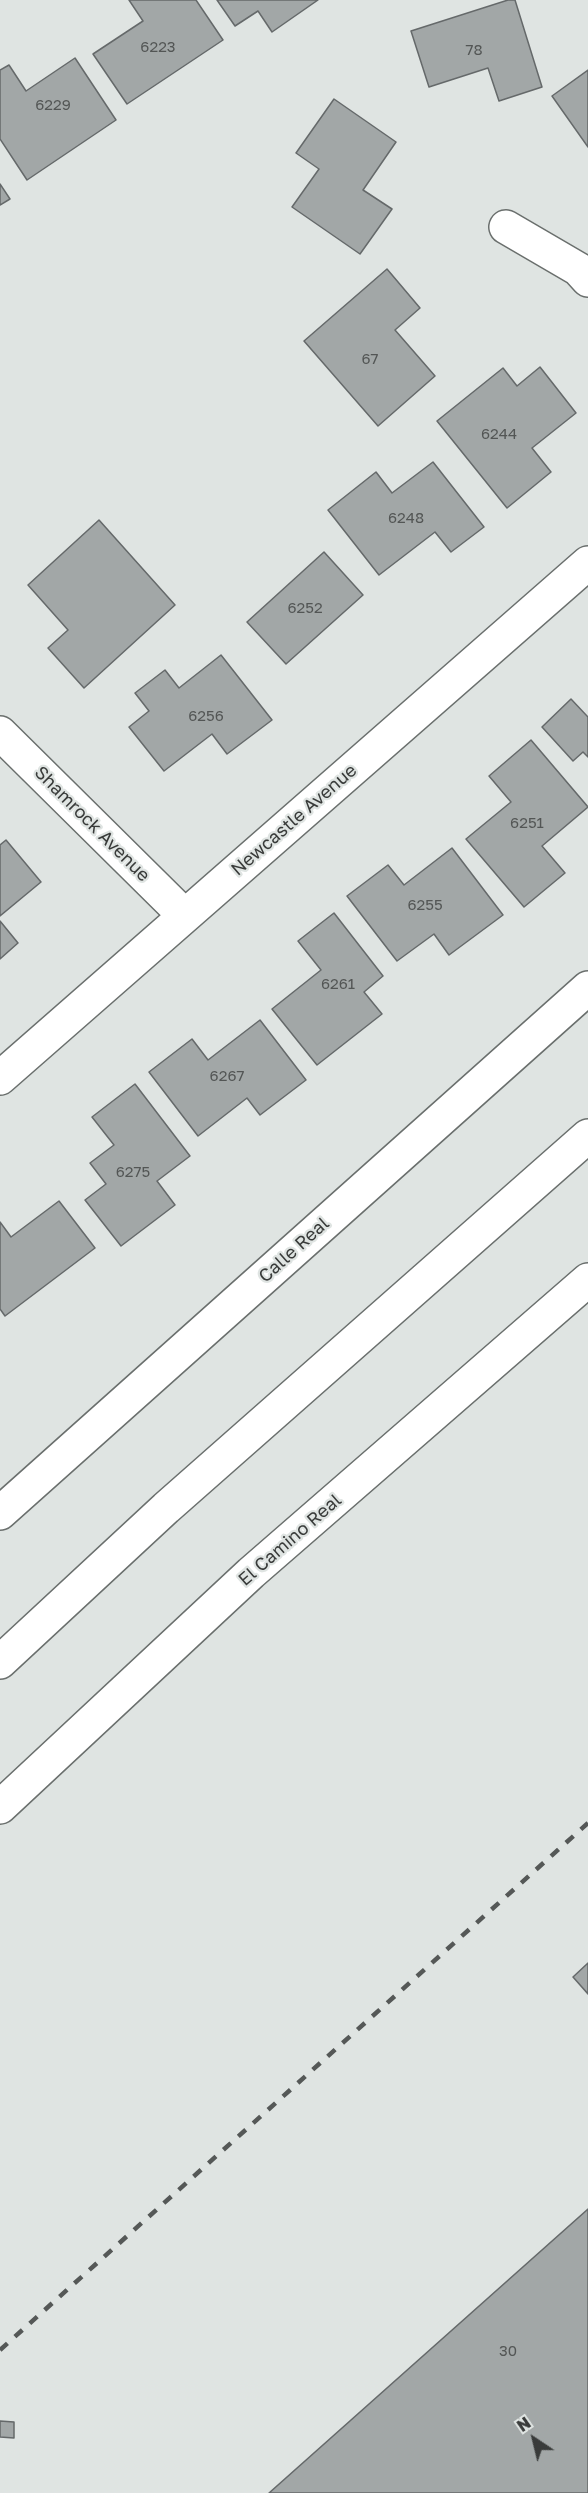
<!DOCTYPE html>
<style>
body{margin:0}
#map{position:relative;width:588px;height:2493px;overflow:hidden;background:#dfe4e2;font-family:"Golos Text",sans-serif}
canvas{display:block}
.north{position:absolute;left:504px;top:2409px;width:60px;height:60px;-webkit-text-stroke:4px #dfe4e2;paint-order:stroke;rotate:325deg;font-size:16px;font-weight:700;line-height:24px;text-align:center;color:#393b3a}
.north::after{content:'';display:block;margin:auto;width:21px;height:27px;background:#393b3a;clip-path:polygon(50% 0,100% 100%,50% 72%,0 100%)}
</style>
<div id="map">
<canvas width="588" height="2493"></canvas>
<div class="north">N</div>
</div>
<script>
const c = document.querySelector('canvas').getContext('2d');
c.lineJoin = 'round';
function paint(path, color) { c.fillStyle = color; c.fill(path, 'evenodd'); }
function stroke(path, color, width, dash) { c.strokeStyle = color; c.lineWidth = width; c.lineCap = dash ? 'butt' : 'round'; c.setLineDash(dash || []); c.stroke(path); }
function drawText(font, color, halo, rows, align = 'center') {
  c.font = font + ' "Golos Text",sans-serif'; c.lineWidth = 4.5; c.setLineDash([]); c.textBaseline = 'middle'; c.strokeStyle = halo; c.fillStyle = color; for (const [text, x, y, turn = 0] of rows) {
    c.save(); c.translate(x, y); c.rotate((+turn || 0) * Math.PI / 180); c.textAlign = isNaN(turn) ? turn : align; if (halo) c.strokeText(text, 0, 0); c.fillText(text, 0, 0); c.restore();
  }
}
const building = new Path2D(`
 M129 0H196L223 40 127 104 93 54 143 21Z
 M217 0H318L272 32 258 11 235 26Z
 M508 0H515L542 87 499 101 488 68 429 87 411 31Z
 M75 58 116 120 27 180 0 139V70L9 65 26 91Z
 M588 70V147L552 96Z
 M334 99 396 142 363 190 392 209 360 254 292 207 319 169 296 153Z
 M0 184 10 199 0 205Z
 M387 269 420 308 395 330 435 376 378 426 304 341Z
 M540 367 576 413 532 448 551 472 507 508 437 421 503 368 517 386Z
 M433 462 484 527 451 552 435 532 379 575 328 510 376 472 392 493Z
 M99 520 175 605 84 688 48 648 68 630 28 585Z
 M324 552 363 595 286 664 247 622Z
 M221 655 272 720 227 754 212 734 164 771 129 727 149 711 135 693 165 670 179 688Z
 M571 699 588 717V757L583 752 573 761 542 727Z
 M531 740 588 807 542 846 565 873 524 907 466 839 511 802 489 776Z
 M6 840 41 882 0 916V845Z
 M452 848 503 915 449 955 434 934 397 961 347 896 388 865 404 885Z
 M334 913 383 976 364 992 382 1014 317 1065 272 1009 321 970 298 941Z
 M0 921 18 943 0 959Z
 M260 1020 306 1080 260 1115 247 1098 198 1136 149 1072 192 1039 208 1060Z
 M135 1084 190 1156 157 1181 175 1205 121 1246 85 1200 106 1184 90 1163 114 1145 92 1117Z
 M59 1201 95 1248 5 1316 0 1309V1222L11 1237Z
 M588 1963V1994L573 1977Z
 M588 2209V2493H269Z
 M0 2421 14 2422V2438L0 2437Z`);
paint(building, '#a2a7a7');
stroke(building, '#65696a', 1.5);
const street = new Path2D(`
 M506 227 578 269 588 280
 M0 733 184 915
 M0 1078 588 563`);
const secondary = new Path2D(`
 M0 1513 588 988`);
const highway = new Path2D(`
 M0 1662 166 1508 588 1136
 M0 1807 251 1573 588 1280`);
stroke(street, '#6a6f6d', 36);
stroke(secondary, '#6a6f6d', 36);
stroke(highway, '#6a6f6d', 36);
stroke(street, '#fff', 33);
stroke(secondary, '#fff', 33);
stroke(highway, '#fff', 33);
stroke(new Path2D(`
 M0 2350 588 1823`), '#555857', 4.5, [10, 10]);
drawText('15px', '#535655', null, [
 ["6223",158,47],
 ["78",474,50],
 ["6229",53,105],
 ["67",370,359],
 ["6244",499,434],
 ["6248",406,518],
 ["6252",305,608],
 ["6256",206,716],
 ["6251",527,823],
 ["6255",425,905],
 ["6261",338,984],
 ["6267",227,1076],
 ["6275",133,1172],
 ["30",508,2351]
]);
drawText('18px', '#393b3a', '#dfe4e2', [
 ["Newcastle Avenue",294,820,-41],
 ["Shamrock Avenue",92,824,45],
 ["Calle Real",294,1250,-42],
 ["El Camino Real",290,1540,-41]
]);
</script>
